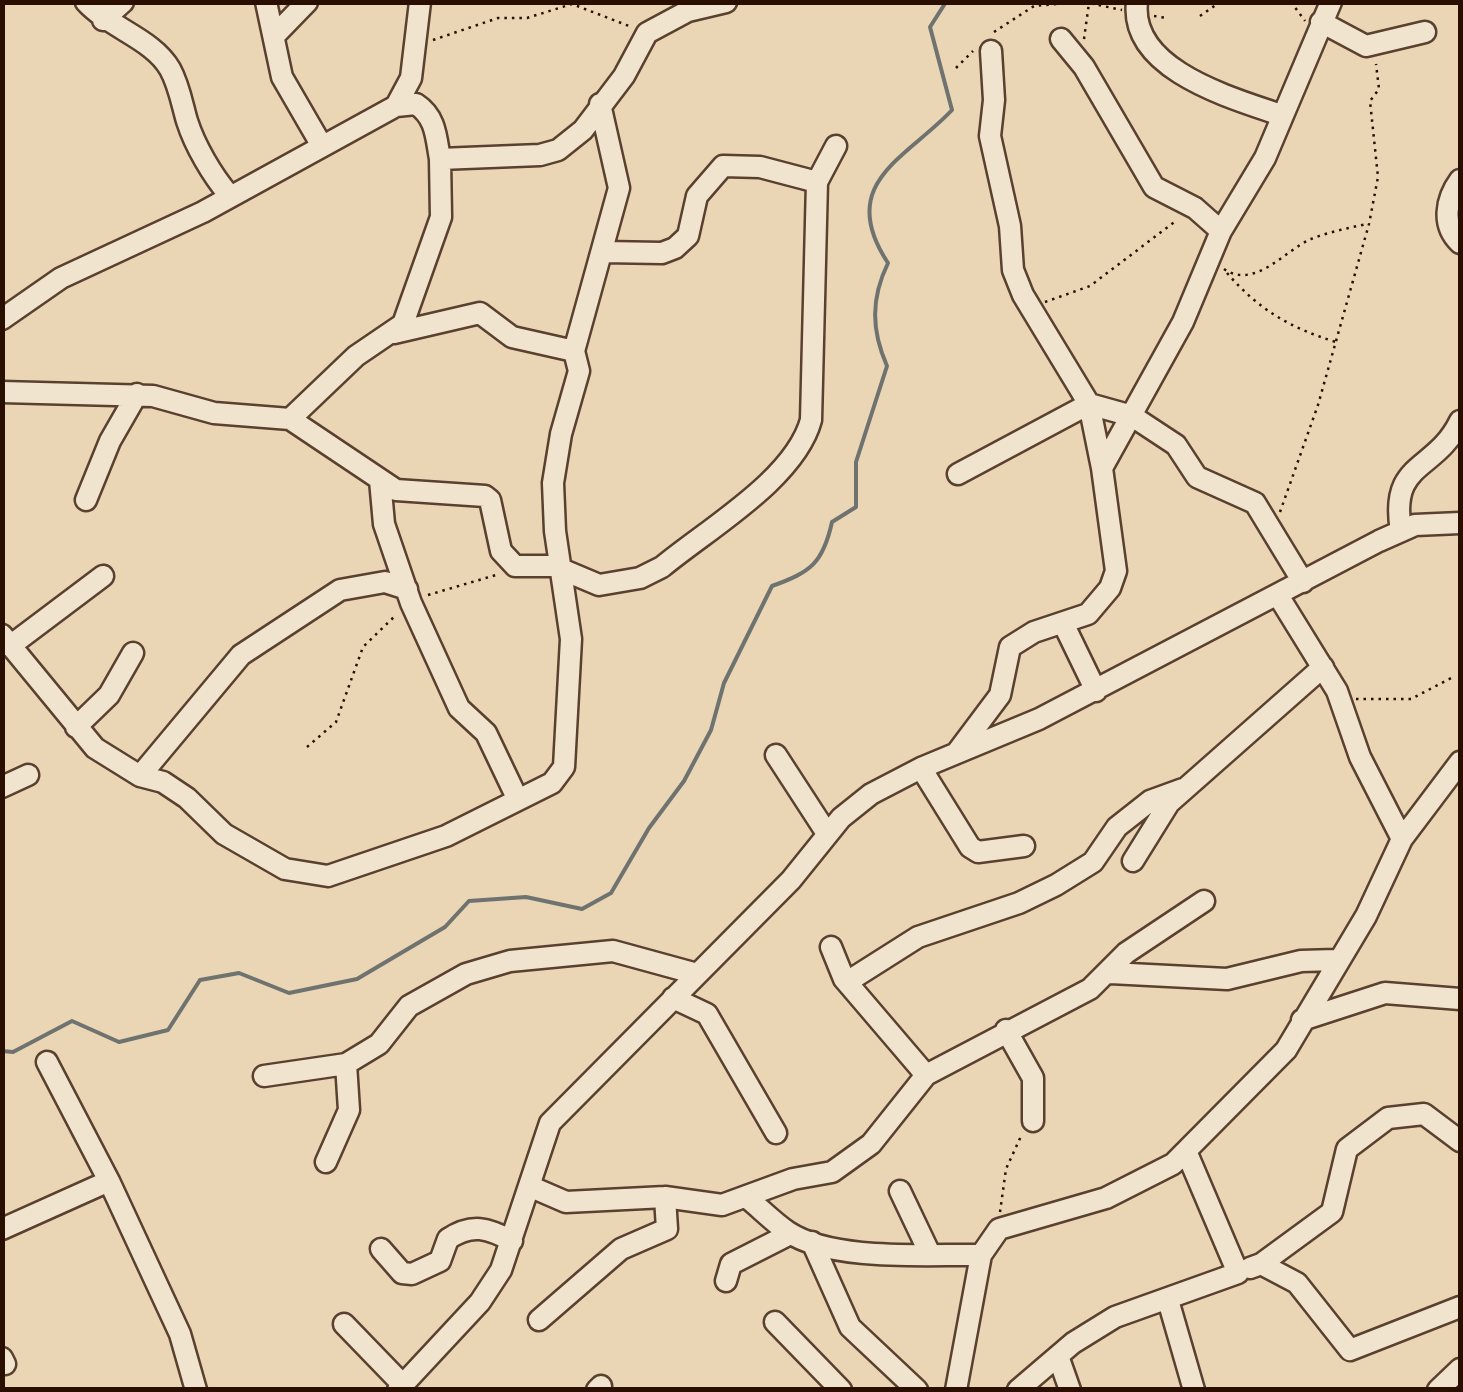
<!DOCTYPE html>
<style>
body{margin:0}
#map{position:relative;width:1463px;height:1392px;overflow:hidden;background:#ead5b5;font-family:Vollkorn,serif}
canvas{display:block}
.frame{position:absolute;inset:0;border:5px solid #2a0f01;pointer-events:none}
</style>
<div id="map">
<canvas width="1463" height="1392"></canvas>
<div class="frame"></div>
</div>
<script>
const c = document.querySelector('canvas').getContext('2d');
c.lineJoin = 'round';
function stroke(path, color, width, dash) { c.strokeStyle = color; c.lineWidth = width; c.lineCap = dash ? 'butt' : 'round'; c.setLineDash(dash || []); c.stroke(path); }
stroke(new Path2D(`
 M2 1051 13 1052 72 1021 119 1042 168 1030 200 980 239 973 289 993 357 979 445 927 469 901 526 897 582 909 611 893 649 828 684 781 711 730 724 683 772 586C811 572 823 563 832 522L856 507V462L887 366C871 330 871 298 888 263 835 183 907 158 952 110L930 27 946 2`), '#6f736f', 4);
const minor = new Path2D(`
 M86 2C110 28 153 39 170 69 179 85 182 104 187 121 195 146 212 175 229 195
 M266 2 282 77 322 146
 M1137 2C1129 70 1232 98 1281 115
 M103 20 123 2
 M1321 22 1366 46 1425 32
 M274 36 307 2
 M1061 39 1084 67 1154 187 1195 208 1221 231
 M991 51 994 100 990 136 1010 226 1013 270 1023 295 1089 404 1102 468
 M396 106 411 78 420 2
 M1460 180C1446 199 1441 225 1460 243
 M604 252 662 253 675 248 688 236 697 196 723 166 760 167 817 182
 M2 319 61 278 203 212 396 106 416 104C436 117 436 137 440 159L540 155 558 150 583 130 624 76 647 33 688 11 726 2
 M394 333 480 313 512 337 574 351
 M2 392 153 396 214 413 290 419 396 490 485 496 490 500 501 551 515 566H560
 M290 419 356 356 403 324 441 217 440 159
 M958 474 1089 404 1132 416 1176 445 1197 477 1255 503 1303 582
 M380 480 384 524 411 603 459 708 486 733 518 800
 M86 500 110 441 137 394
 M1401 531C1389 460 1435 473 1460 421
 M561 569 599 585 640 578 662 567C709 528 795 479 811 420L817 182 836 146
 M1279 597 1337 691 1360 757 1402 839
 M1063 623 1096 691
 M2 635 95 748 140 776 163 782 187 798 224 834 285 869 328 876 446 836 552 783 564 767 571 639 555 531 553 483 561 434 579 371 574 351 619 188 600 104
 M10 646 103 576
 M76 727 109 695 133 653
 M958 751 1000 695 1010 647 1034 632 1088 614 1110 588 1116 571 1102 468 1183 322 1221 231 1265 158 1331 2
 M776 755 826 832
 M921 768 970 847 978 852 1024 846
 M140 776 241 655 340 590 385 582 407 589
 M2 787 28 775
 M1133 861 1169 803 1323 667
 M831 947 844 979 926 1075
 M1110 973 1227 979 1301 961 1336 960
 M847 982 918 937 1019 903 1056 885 1093 862 1117 827 1150 801 1183 789
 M673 998 707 1014 776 1133
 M1302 1020 1385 993 1460 999
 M1006 1030 1033 1078V1121
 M47 1062 109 1181 180 1334 196 1390
 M264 1076 346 1064 379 1044 409 1006 466 974 510 961 613 951 697 974
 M326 1162 349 1110 346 1064
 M529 1186 566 1202 665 1197 722 1205 793 1179 832 1172 871 1144 926 1075 1090 989 1126 953 1204 901
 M900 1191 930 1254
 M746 1197C760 1208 773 1222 788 1232 834 1262 927 1254 981 1255
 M2 1229 109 1181
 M812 1242 850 1327 917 1390
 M381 1249 402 1273 412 1274 440 1261 448 1239C472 1223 488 1228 512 1241
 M1261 1264 1332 1212 1347 1149 1388 1118 1424 1114 1460 1141
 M1250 1268 1261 1264 1297 1283 1350 1350 1460 1307
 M726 1281 731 1264 790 1234
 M1168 1300 1194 1390
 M539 1320 621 1249 667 1229 665 1197
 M775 1322 841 1390
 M344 1324 403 1385
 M1058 1356 1070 1390
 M2 1358 5 1364
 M398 1390 480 1302 501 1270 550 1123 791 880 841 818 871 794 921 768 1039 719 1379 541 1415 525 1460 523
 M597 1390 601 1386
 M956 1390 981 1255 999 1229 1106 1198 1173 1164 1286 1050 1366 916 1402 839 1460 762
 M1018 1390 1073 1343 1115 1317 1238 1273 1186 1151
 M1438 1390 1460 1369`);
stroke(minor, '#5a402e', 25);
stroke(new Path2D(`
 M1084 2 1122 10
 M1291 2 1305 21
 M1154 16 1167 18
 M1200 16 1220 2
 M994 32 1034 6 1079 2
 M1084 39 1089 3
 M433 40 498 18H527L572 4 629 26
 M956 68 973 51
 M1224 269C1255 290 1285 250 1311 239 1329 232 1348 228 1367 224
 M1227 273C1258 309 1290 328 1336 342
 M1045 302 1090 286 1177 220
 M1280 512 1318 405 1369 224 1378 177 1370 101 1379 89 1376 64
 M428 595 496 575
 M1356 699H1411L1455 676
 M307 747 336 722 363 647 396 615
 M1000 1212 1006 1169 1022 1134`), '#2a0f01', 2.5, [2.5, 5]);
stroke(minor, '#f1e4cf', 20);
</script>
